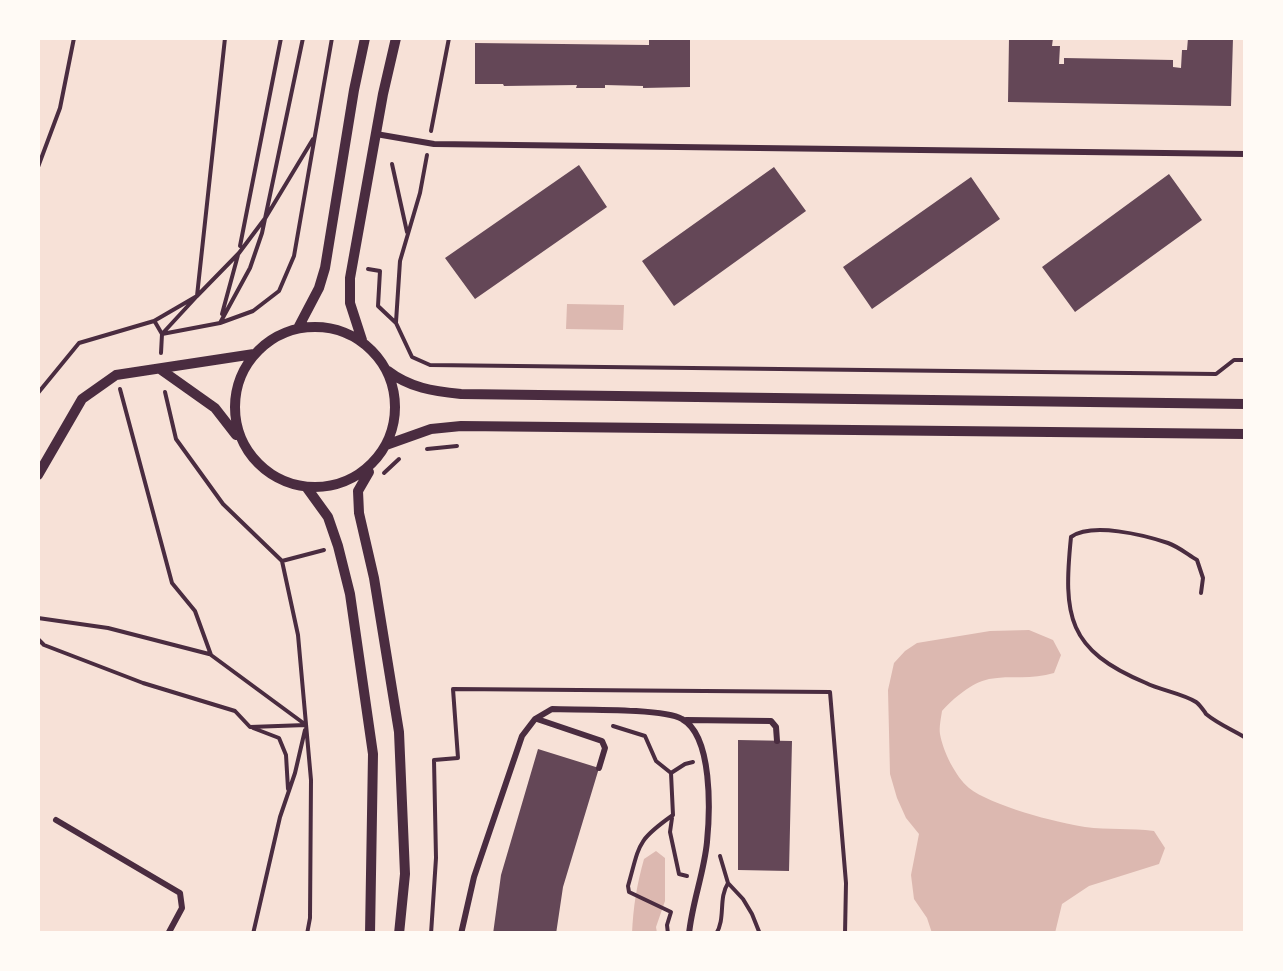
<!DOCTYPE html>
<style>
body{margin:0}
#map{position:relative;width:1283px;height:971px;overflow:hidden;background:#f7e1d7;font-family:Commissioner,sans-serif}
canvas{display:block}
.frame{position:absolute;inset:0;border:40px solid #fffaf5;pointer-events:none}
</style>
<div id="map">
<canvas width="1283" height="971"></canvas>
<div class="frame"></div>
</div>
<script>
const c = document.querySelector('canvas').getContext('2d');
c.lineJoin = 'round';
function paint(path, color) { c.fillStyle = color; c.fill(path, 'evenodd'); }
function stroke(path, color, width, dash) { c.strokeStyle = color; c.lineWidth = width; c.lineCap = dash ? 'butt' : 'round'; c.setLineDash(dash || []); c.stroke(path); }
paint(new Path2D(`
 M567 304 624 305 623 330 566 329Z
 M1029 630 1053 640 1061 655 1054 673C1032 680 1011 675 989 679 971 683 954 698 942 711 941 718 939 727 940 734 943 751 955 776 969 788 990 805 1057 823 1085 827 1108 830 1131 828 1154 831L1165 848 1159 864 1089 886 1062 904 1055 933H932L927 918 914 899 911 875 919 834 906 818 897 798 890 774 888 690 894 663 905 651 917 643 990 631Z
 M656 851 665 858V901L656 927 657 933 632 934C633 907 637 884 644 859Z`), '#dcb8b0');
paint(new Path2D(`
 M649 38H690V87L643 88V86L605 85V88H576L577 85 504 86 503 84H475V43L649 45Z
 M1009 38H1053L1052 46H1060L1059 64H1064V58L1173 60V67L1181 68 1182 50H1187L1188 38H1233L1231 106 1008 102Z
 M579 165 607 207 475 299 445 258Z
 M774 167 806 211 674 306 642 261Z
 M1169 174 1202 220 1075 312 1042 267Z
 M971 177 1000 219 872 309 843 267Z
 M738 740 792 741 789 871 738 870Z
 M538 749 599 768 563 887 556 934H493L501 875Z`), '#644757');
stroke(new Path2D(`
 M431 131 449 38
 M392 164 407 232
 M38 167 60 108 74 38
 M240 246 281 38
 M368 269 380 271 378 306 396 323 412 357 430 365 1216 374 1234 360H1246
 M222 314 238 255
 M155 322 162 334 197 296 225 38
 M396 322 400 261 420 193 427 155
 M220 323 250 268 262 233 303 38
 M161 353 162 334 220 323 253 311 279 291 294 256 332 38
 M165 392 176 439 223 504 282 561 298 635 311 780 310 918 307 934
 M38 393 79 343 154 321 197 296 239 253 266 217 313 139
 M427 449 457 446
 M384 473 399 459
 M282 561 324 550
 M1201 593 1203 578 1197 560C1187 554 1179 547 1168 543 1144 535 1092 522 1071 537 1063 616 1067 650 1146 683 1160 690 1184 694 1196 702 1199 704 1205 712 1206 714 1218 724 1233 730 1246 738
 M38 618 108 628 209 654
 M38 639 44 645 143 683 235 711 250 727 306 725 211 655 195 611 172 583 120 389
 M613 726 645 736 656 761 671 773 673 815C636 841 640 844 628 886L629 892 671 912 667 925 668 934
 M253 728 279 738 286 755 288 789
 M671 773 685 764 693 762
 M672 818 670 832 679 874 687 876
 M720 856 728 883 743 899 752 914 760 934
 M253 934 280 817 295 773 305 730
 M431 934 436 858 434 760 458 758 453 689 830 692 846 883 845 934
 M716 934C726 918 718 899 728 883`), '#4a2c40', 4);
stroke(new Path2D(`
 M376 134 434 144 1246 154
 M537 719 602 741 605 748 599 768
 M686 720 771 721 776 727 777 741
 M56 820 180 893 182 908 168 934
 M461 934 474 877 522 736 535 719 552 709C578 710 663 708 682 719 713 736 710 812 707 842 704 873 692 903 689 934`), '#4a2c40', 6);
stroke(new Path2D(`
 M235 407a80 80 0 1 1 160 0a80 80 0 1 1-160 0Z
 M298 328 319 288 325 268 354 90 365 38
 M362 340 350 303V278L383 94 396 38
 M160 369 215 408 236 435
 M388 371C410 388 433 391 461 394L1246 404
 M386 445 431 429 461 426 1246 434
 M369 472 358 491 359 513 374 578 399 732 405 874 399 934
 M38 475 82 399 116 375 254 354
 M307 488 328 517 338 546 350 594 373 754 370 934`), '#4a2c40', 10);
</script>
